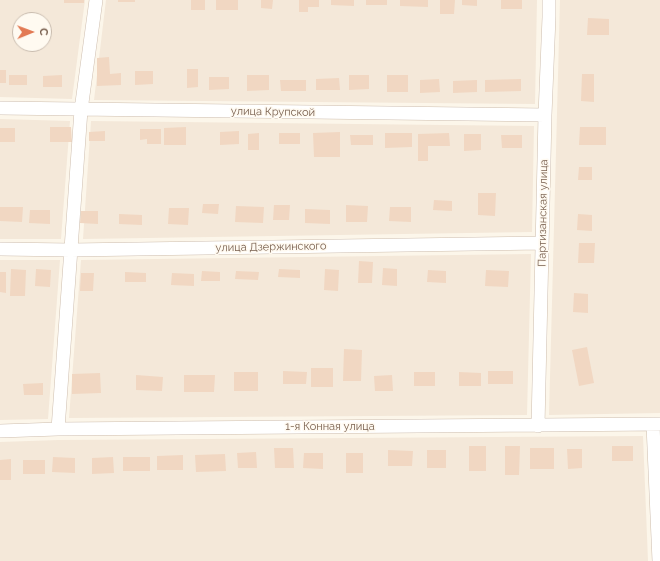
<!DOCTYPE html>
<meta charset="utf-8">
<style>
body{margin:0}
#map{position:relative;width:660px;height:561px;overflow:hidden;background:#fcf6ea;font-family:Raleway,sans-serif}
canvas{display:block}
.north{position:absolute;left:12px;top:12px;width:40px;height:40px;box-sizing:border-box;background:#fffaf1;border:1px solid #c9bcaf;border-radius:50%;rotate:89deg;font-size:11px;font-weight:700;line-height:16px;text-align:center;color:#775e4d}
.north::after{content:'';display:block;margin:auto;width:14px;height:18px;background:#e27953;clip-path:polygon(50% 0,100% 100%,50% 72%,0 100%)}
</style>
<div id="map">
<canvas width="660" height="561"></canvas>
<div class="north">С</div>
</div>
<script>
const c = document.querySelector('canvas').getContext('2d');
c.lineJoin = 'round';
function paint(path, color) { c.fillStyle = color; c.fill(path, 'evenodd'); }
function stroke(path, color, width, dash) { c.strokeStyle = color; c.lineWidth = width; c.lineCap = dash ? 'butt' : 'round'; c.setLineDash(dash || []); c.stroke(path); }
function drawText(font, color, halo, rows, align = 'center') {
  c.font = font + ' Raleway,sans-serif'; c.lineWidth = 3; c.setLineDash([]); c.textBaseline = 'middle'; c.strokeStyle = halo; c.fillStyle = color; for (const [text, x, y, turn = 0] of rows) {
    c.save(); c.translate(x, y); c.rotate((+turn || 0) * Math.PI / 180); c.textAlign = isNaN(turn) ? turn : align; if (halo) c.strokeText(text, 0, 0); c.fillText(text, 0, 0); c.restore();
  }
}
paint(new Path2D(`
 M0 0H85L72 99 0 97ZM20 20H44V44H20Z
 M106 0H537L535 104 94 100Z
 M560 0H660V413L549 415Z
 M0 119 70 121 61 239H0Z
 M91 121 534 126 532 232 83 239Z
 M531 254 527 415 69 418 81 260Z
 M0 260H60L48 419 0 420Z
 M643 436 648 561H0V442L58 440Z`), '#f4e8d9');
paint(new Path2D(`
 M64 0H84V3H64Z
 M118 0H135V2H118Z
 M191 0H205V10H191Z
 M216 0H238V10H216Z
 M261 0H273L272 9 261 8Z
 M299 0H319V7H308V12H299Z
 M331 0H354V6L331 5Z
 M366 0H387V5H366Z
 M400 0H428V7L400 6Z
 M440 0H455L454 14H440Z
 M462 0H477V6L462 5Z
 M501 0H522V9H501Z
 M588 18 609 19V35H587Z
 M109 57 110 74 121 73V85L97 86V58Z
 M187 69H198V87L187 88Z
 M0 70H6V83H0Z
 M135 71H153V84L135 85Z
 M582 74H594V102L581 101Z
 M9 75H27V85H9Z
 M62 75V87H43V76Z
 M247 75H269V90L247 91Z
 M349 75H369V89L349 90Z
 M387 75H408V92H387Z
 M209 77H229V89L209 90Z
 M339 78 340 90H316V79Z
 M439 79 440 92 420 93V80Z
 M521 79V91L485 92V80Z
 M280 80H306V91H281Z
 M477 80V92L453 93V81Z
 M50 127H71L72 142H50Z
 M186 127V145H164V128Z
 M580 127H606V145H579Z
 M0 128H15V142H0Z
 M140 129H161V144H147V139L140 140Z
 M105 131V141H89V132Z
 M239 131V144L220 145V132Z
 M340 132V157H314L313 133Z
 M259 133V150H248V134Z
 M279 133H300V144H279Z
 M385 133H412V147L385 148Z
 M449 133 450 146H428V161H418V134Z
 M464 134H481V150L464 151Z
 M350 135H373V145H351Z
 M501 135H522V148H502Z
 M579 167H592V180H578Z
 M478 193H496L495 216 478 215Z
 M434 200 452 201V211L433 210Z
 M203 204H219L218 214 202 213Z
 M274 205H290L289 220H273Z
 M346 205 368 206 367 222H346Z
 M236 206 264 207 263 223 235 222Z
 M0 207H23L22 222 0 221Z
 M390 207H411V222L389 221Z
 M169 208H189L188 225 168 224Z
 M305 209 330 210V224L305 223Z
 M30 210H50V224L29 223Z
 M81 211H98V224L80 223Z
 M119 214 142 215V225L119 224Z
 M578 214 592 215V231L577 230Z
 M579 243H595L594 263H578Z
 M359 261 373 262 372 283H358Z
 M383 268 397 269V286L382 285Z
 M11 269 26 270 25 296H10Z
 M36 269 51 270 50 287 35 286Z
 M279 269 300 270V278L278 277Z
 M325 269 339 270 338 291 324 290Z
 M428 270 446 271V283L427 282Z
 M486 270 509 271 508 287 485 286Z
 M202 271 220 272V281H201Z
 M236 271 259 272 258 280 235 279Z
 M0 272H6V293L0 292Z
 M125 272 146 273V282H125Z
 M81 273H94L93 291H80Z
 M172 273 194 274V286L171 285Z
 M574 293 588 294V313L573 312Z
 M587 347 594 383 579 386 572 350Z
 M344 349 362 350 361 381H343Z
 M311 368H333V387H311Z
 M283 371 307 372 306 384H283Z
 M488 371H513V384H488Z
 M234 372H258V391H234Z
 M414 372H435V386H414Z
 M459 372 481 373V386H459Z
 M100 373 101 393 72 394V374Z
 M136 375 163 377 162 391 136 390Z
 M184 375H215L214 392H184Z
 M392 375 393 391H375L374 376Z
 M43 383V395H24L23 384Z
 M469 446H486V471H469Z
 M505 446H520L519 475H505Z
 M612 446H633V461H612Z
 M274 448H293L294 468H275Z
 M530 448H554V469H530Z
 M567 449H582V468L568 469Z
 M388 450 413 451 412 466H388Z
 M427 450H446V468H427Z
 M256 452 257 468H238L237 453Z
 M304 453H323V469L303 468Z
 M346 453H363V473H346Z
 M225 454 226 471 196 472 195 455Z
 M183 455V470H157V456Z
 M53 457 75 458V473L52 472Z
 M113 457 114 473 92 474V458Z
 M123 457H150V471H123Z
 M11 459V480H0V460Z
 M23 460H45V474H23Z`), '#f1d7c2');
const street = new Path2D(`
 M0 108 545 115
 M0 249 71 250 542 243
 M653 425 659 561
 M538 426 545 115 549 17V0
 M58 429 81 110 96 0
 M0 431 58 429 660 424`);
stroke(street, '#cebeaf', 14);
stroke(street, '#fff', 13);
drawText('11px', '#775e4d', '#fffaf1', [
 ["улица Крупской",273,112,1],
 ["Партизанская улица",543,213,-89],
 ["улица Дзержинского",271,247,-1],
 ["1-я Конная улица",330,427]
]);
</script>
